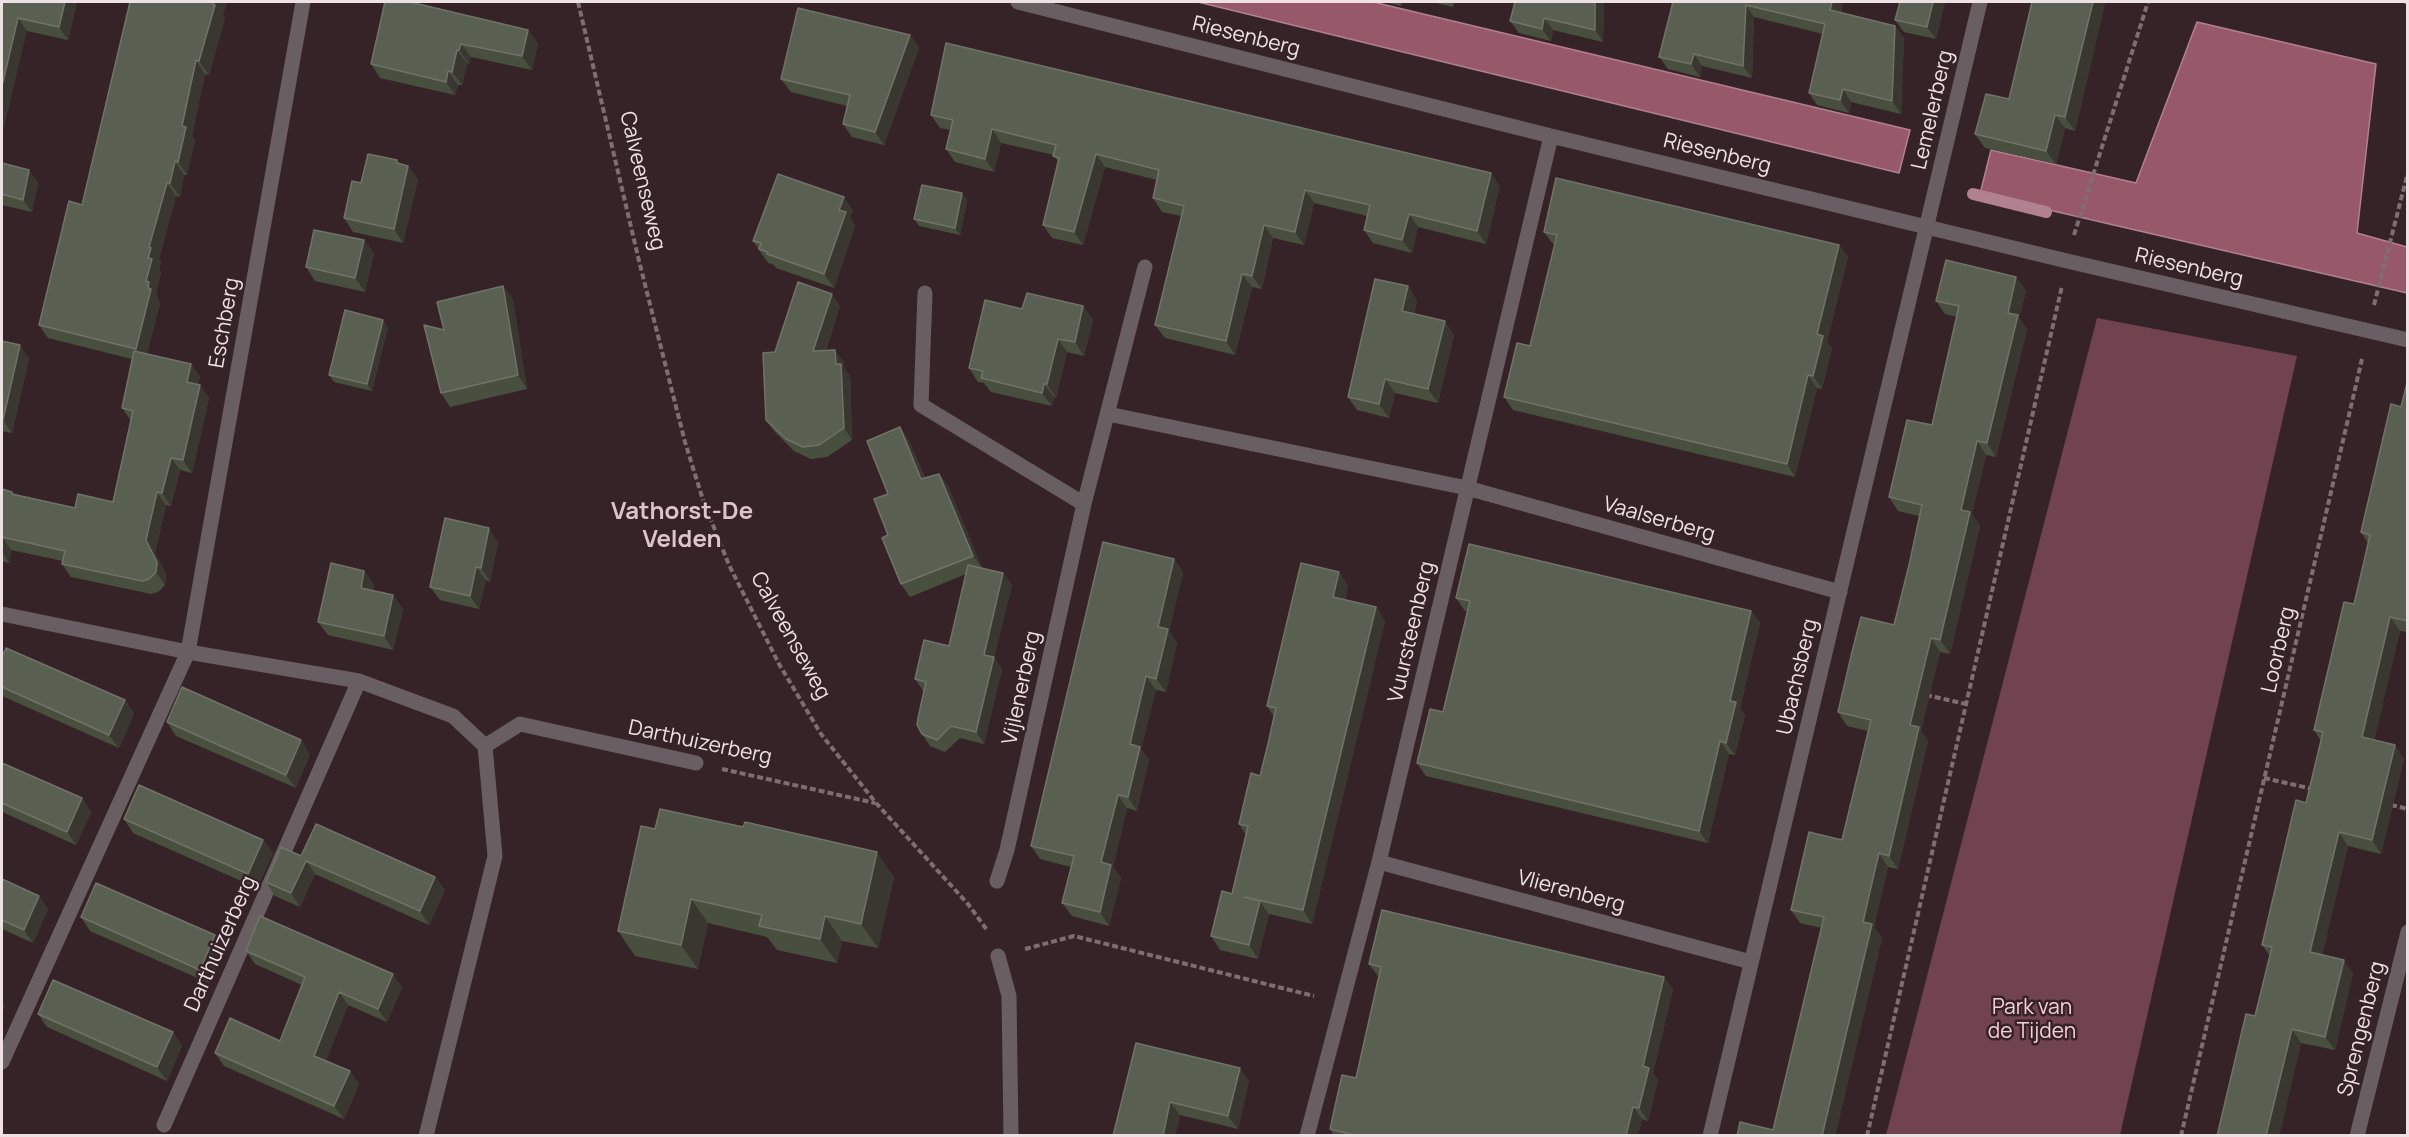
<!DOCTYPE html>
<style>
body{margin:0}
#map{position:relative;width:2409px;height:1137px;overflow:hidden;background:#362328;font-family:Manrope,sans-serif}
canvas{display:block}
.frame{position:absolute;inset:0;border:3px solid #eee1e4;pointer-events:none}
</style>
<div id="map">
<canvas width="2409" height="1137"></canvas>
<div class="frame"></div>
</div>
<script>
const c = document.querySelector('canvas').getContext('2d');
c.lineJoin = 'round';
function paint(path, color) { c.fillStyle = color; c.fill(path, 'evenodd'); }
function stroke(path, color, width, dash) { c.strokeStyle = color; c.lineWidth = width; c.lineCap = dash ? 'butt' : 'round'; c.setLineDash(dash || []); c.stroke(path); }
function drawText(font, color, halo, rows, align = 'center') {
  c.font = font + ' Manrope,sans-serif'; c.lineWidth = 5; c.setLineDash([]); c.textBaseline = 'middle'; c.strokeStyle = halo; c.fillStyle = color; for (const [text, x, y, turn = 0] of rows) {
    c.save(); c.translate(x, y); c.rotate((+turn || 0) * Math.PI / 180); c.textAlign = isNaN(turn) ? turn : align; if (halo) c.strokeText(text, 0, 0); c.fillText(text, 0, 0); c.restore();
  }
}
paint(new Path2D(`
 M2097 318 2297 356 2120 1135H1886Z`), '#71434f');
const water = new Path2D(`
 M1198 2H1373L1910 130 1899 173Z
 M2197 22 2376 64 2357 233 2407 247V293L1980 194 1991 150 2136 183Z`);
paint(water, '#97586a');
stroke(water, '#b1818f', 1.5);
stroke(new Path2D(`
 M1973 194 2046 212`), '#b1818f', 12);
stroke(new Path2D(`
 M578 2 639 261 685 442 703 500 729 565 779 664 821 734 876 803 968 904 987 930
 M2404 2H2408
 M2074 235 2148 2
 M2374 305 2408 172
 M1926 695 1966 704
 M722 769 875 803
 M2264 778 2313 789
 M2391 805 2408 809
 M1025 949 1074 936 1314 996
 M1867 1136 2062 286
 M2181 1136 2362 359`), '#7e6e72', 4, [6, 3]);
stroke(new Path2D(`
 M1018 2 1551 136 2067 261 2408 340
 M925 293 921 405 1084 504
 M1108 414 1467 488 1840 592
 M2 614 188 652 359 681 453 716 485 746 495 856 426 1136
 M485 746 520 724 696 763
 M1379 862 1751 962
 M997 881 1007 850 1084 504 1145 267
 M998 956 1009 996 1011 1136
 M2 1062 188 652 303 2
 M164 1125 359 681
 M1307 1136 1379 862 1551 136
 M1710 1136 1980 2
 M2357 1136 2408 932`), '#695f62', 15);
paint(new Path2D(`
 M2 2H77L68 40 27 31Z
 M1384 2H1402L1401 6Z
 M1432 2H1454L1453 7Z
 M1515 2H1604L1603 42 1553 30 1551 41 1519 33 1510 21Z
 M1673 2H1843L1841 12 1895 26 1904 38 1901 114 1851 102 1849 113 1817 105 1809 93 1823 34 1754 17 1752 78 1702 66 1700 77 1668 69 1659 57Z
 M1900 2H1945L1936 39 1904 32 1895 20Z
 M2105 3 2075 131 2065 128 2056 164 1985 148 1975 134 2009 99Z
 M223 16 225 18 209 75 205 74 192 136 195 140 187 175H184L180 197 176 196 159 259 161 261 159 269 161 273 156 293 158 295V299L160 303 147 354 191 364 200 377 198 384 200 385 209 398 192 473 180 470 171 506 166 505 155 553 166 574 165 585 158 592 151 594 71 577 62 564 63 561 11 550 9 563 2 561V489L14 495 75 508 113 502 131 421 122 408 132 359 48 338 39 325 82 205Z
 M528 30 538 43 532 70 471 57 469 64 467 63 462 85H458L455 95 380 78 371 64Z
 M910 35 919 48 884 145 852 137 843 124 847 106 791 92 781 79Z
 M931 115 1500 186 1486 244 1418 227 1412 253 1373 243 1364 230 1367 216 1314 203 1304 245 1273 238 1262 289 1252 287 1235 355 1165 338 1155 325 1181 216 1162 212 1153 198 1157 180 1105 167 1083 245 1052 238 1043 225 1058 162 1054 155 1001 143 994 172 955 162 946 149 951 130 940 128Z
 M397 160 400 164 408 166 418 179 403 243 353 232 344 218 361 183Z
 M2 163 29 170 38 183 32 212 2 205Z
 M962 193 967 200 960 235 919 226 914 219Z
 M853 210 850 218 855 226 834 288 776 268 774 265 768 263 753 241Z
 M1544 232 1839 245 1848 257 1827 342 1832 348 1822 389 1817 388 1795 477 1513 410 1504 397 1530 346 1555 245 1553 244Z
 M374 253 365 292 315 281 306 267Z
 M2016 277 2026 291 2019 318 2027 329 1996 457 1986 455 1972 514 1980 526 1950 654 1940 652 1930 693 1921 731 1928 741 1898 869 1888 867 1880 901 1874 927 1882 938 1835 1136H1737L1773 1130 1822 928 1800 923 1791 910 1842 840 1868 731 1847 726 1838 712 1894 625 1909 565 1919 516 1898 511 1889 497 1932 425 1957 317 1945 314 1936 301Z
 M503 286 513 300 527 389 450 407 441 393 444 330Z
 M1417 300 1414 314 1454 335 1438 403 1395 393 1389 418 1357 410 1348 397Z
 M840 306 826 350 844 362V368L850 376 852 440 827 457 811 459 794 451 775 432 766 420 775 352Z
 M1083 306 1093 320 1084 356 1067 352 1056 398 1054 397 1052 406 991 392 984 383 978 382 969 368 1022 309Z
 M388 327 372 391 334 382 329 375Z
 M2 341 29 358 12 433 2 431Z
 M2408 379V632L2400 631 2374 740 2395 745 2404 759 2381 854 2348 846 2322 955 2353 973 2335 1050 2301 1043 2279 1136H2217L2255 1016 2270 956 2262 945 2306 803 2321 741 2314 730 2354 604 2368 543 2361 532 2401 407Z
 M908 439 925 478 939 474 948 486 982 568 1003 573 1012 585 994 658 1002 669 984 744 960 738 945 752 930 746 922 734 924 692 915 679 949 646 966 574 910 597 901 584 888 535V494Z
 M498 542 490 582 486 580 479 609 440 600 430 587Z
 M1174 559 1183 573 1169 631 1177 643 1166 692 1156 690 1141 749 1149 760 1137 811 1127 808 1113 867 1121 878 1109 926 1072 916 1062 903 1071 867 1040 859 1031 846Z
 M364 571 374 585 373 591 393 595 403 609 393 650 328 635 318 622Z
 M1348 585 1345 600 1376 607 1385 621 1312 924 1269 914 1258 959 1220 950 1211 936 1232 894 1246 835 1239 824 1260 776 1274 717 1267 706Z
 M1456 598 1751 611 1760 623 1740 708 1745 715 1735 755 1729 754 1708 843 1426 776 1417 763 1443 712 1468 611H1465Z
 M2 657 125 700 134 714 119 748 2 696Z
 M167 722 310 754 296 788 176 736Z
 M2 763 82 798 91 812 76 845 2 812Z
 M124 819 263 840 273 853 257 888 133 833Z
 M641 826 894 877 878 948 842 941 837 963 777 950 767 937 708 923 698 969 635 956 618 931Z
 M301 856 435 877 445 890 429 925 315 874 300 907 275 896 266 882Z
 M2 879 39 896 48 909 33 943 2 929Z
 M81 917 225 949 209 983 90 931Z
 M246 951 402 987 387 1022 348 1005 326 1061 350 1071 359 1084 344 1119 224 1066 215 1053 280 1041 302 985 255 964Z
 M1369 964 1664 977 1673 989 1653 1073 1658 1080 1648 1121 1642 1119 1638 1136H1334L1330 1129 1356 1078 1379 976H1378Z
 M38 1014 173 1032 182 1046 167 1081 47 1027Z
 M1136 1043 1249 1081 1238 1129 1180 1115 1175 1136H1113Z`), '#484f3f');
paint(new Path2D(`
 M65 2H77L68 40 59 27Z
 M214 2H227L223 16 225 18 209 75 199 61Z
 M1595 2H1604L1603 42 1595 30Z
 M1832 2H1843L1838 22 1830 10Z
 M1933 2H1945L1936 39 1927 27Z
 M2093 2H2104L2105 3 2075 131 2065 117Z
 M1746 5 1754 17 1752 78 1743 66Z
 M18 18 27 31 2 136V86Z
 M1544 18 1553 30 1551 41 1542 29Z
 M1895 26 1904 38 1901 114 1892 101Z
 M528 30 538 43 532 70 522 56Z
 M910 35 919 48 884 145 875 132Z
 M461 44 471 57 469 64 459 50Z
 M457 50 467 63 462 85 452 72Z
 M1694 54 1702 66 1700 77 1691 64Z
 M196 60 205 74 192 136 195 140 187 175 178 162 182 126Z
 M448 71 458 85 455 95 446 82Z
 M1843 89 1851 102 1849 113 1840 100Z
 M2055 115 2065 128 2056 164 2046 151Z
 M992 129 1001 143 994 172 985 159Z
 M1096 154 1105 167 1083 245 1074 232Z
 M397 160 406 173 408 166 418 179 403 243 394 229Z
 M175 161 184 175 180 197 170 183Z
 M29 170 38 183 32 212 23 200Z
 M1491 173 1500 186 1486 244 1477 231Z
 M167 183 176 196 159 259 161 261 159 269 161 273 156 293 158 295V299L160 303 145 362 136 349 148 288 146 281 149 247Z
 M1305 190 1314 203 1304 245 1295 232Z
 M962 193 967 200 960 235 955 228Z
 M844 197 853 210 850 218 855 226 834 288 824 274 839 210Z
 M1409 214 1418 227 1412 253 1402 240Z
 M1264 225 1273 238 1262 289 1252 276Z
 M364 240 374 253 365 292 355 278Z
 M1839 245 1848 257 1827 342 1832 348 1822 389 1813 376 1817 334Z
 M1242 274 1252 287 1235 355 1226 341Z
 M2016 277 2026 291 2019 318 2027 329 1996 457 1987 443 2008 313Z
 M503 286 513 300 527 389 518 375Z
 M1408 286 1417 300 1411 325 1402 311Z
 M832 294 840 306 821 363 813 351Z
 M1083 306 1093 320 1084 356 1075 342Z
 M383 320 388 327 372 391 367 384Z
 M1445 321 1454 335 1438 403 1428 389Z
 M1058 339 1067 352 1056 398 1047 384Z
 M20 345 29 358 12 433 3 420Z
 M835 350 844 362V368L850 376 852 440 844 428 836 364Z
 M191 364 200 377 196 395 187 382Z
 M1808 375 1817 388 1795 477 1787 464Z
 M1385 379 1395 393 1389 418 1379 404Z
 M1044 384 1054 397 1052 406 1042 393Z
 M200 385 209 398 192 473 183 460Z
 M900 427 908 439 930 492 921 479Z
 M1977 441 1986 455 1972 514 1980 526 1950 654 1940 640 1961 510Z
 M171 458 180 470 171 506 162 493Z
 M939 474 948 486 982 568 973 556Z
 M157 492 166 505 155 553 166 574 165 585 156 572 146 540Z
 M489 528 498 542 490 582 481 568Z
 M2 537 11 550 9 563 2 552Z
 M1174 559 1183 573 1169 631 1177 643 1166 692 1156 679 1158 627Z
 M476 567 486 580 479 609 470 596Z
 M364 571 374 585 371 602 361 588Z
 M1339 572 1348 585 1342 611 1333 597Z
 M1003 573 1012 585 994 658 1002 669 984 744 976 732 984 655Z
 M393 595 403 609 393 650 384 636Z
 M1376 607 1385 621 1312 924 1303 910Z
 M1751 611 1760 623 1740 708 1745 715 1735 755 1726 743 1730 701Z
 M2390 617 2400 631 2372 751 2362 737Z
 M1931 638 1940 652 1921 731 1928 741 1898 869 1889 856 1910 725Z
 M1146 676 1156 690 1141 749 1149 760 1137 811 1128 797 1130 744Z
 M125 700 134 714 119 748 109 735Z
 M301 740 310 754 296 788 286 775Z
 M1720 741 1729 754 1708 843 1699 831Z
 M2395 745 2404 759 2381 854 2372 840Z
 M1118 795 1127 808 1113 867 1121 878 1109 926 1100 912 1101 862Z
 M82 798 91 812 76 845 67 832Z
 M2339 832 2348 846 2320 966 2310 952Z
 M263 840 273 853 257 888 248 874Z
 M877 852 894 877 878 948 861 924Z
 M1879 853 1888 867 1874 927 1882 938 1835 1136H1822L1863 922Z
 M306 861 315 874 300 907 291 893Z
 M435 877 445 890 429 925 420 911Z
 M39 896 48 909 33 943 24 930Z
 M691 899 708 923 698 969 681 945Z
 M1260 901 1269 915 1258 959 1249 945Z
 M825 916 842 941 837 963 820 939Z
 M215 935 225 949 209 983 200 970Z
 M2344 960 2353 973 2335 1050 2325 1037Z
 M393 974 402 987 387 1022 378 1009Z
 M1664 977 1673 989 1653 1073 1658 1080 1648 1121 1639 1108 1643 1066Z
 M339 992 348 1005 323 1069 314 1056Z
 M2 1001 5 1006 2 1014Z
 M2292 1029 2301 1043 2279 1136H2266Z
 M173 1032 182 1046 167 1081 157 1067Z
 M1240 1068 1249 1081 1238 1129 1228 1116Z
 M350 1071 359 1084 344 1119 334 1106Z
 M1170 1102 1180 1115 1175 1136H1163Z
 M1633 1107 1642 1119 1638 1136H1626Z`), '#39372f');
const building = new Path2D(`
 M2 2H65L59 27 18 18 2 86Z
 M130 2H214L213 4 215 5 199 61 196 60 182 126 186 127 178 162 175 161 170 183H167L149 247 151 248 148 258 152 259 146 281 149 282 148 288 151 289 136 349 39 325 69 201 82 205Z
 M385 2H410L528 30 522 56 461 44 459 50H457L452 72 448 71 446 82 371 64Z
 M1515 2H1595V30L1544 18 1542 29 1510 21Z
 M1673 2H1832L1830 10 1895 26 1892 101 1843 89 1840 100 1809 93 1825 24 1746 5 1743 66 1694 54 1691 64 1659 57Z
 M1900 2H1933L1927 27 1895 20Z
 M2032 2H2093L2065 117 2055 115 2046 151 1975 134 1986 94 2009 99Z
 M798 8 910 35 875 132 843 124 850 95 781 79Z
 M946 43 1491 173 1477 231 1409 214 1402 240 1364 230 1370 205 1305 190 1295 232 1264 225 1252 276 1242 274 1226 341 1155 325 1184 206 1153 198 1159 170 1096 154 1074 232 1043 225 1059 158 1053 156 1056 145 992 129 985 159 946 149 953 120 931 115Z
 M368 154 397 160V163L408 166 394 229 344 218 352 181 361 183Z
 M2 163 29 170 23 200 2 194Z
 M778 174 844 197 839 210 846 212 824 274 767 254V252L759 249 761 243 753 241Z
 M1556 178 1839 245 1817 334 1823 336 1813 376 1808 375 1787 464 1504 397 1517 343 1530 346 1557 235 1544 232Z
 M922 185 962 193 955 228 914 219Z
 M314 230 364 240 355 278 306 267Z
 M1946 260 2016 277 2008 313 2018 315 1987 443 1977 441 1961 510 1970 512 1940 640 1931 638 1910 725 1919 727 1889 856 1879 853 1871 887 1863 922 1872 924 1822 1136H1737L1740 1122 1773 1130 1824 917 1791 910 1809 832 1842 840 1871 720 1838 712 1852 652 1861 617 1894 625 1909 565 1922 505 1889 497 1907 420 1932 425 1959 306 1936 301Z
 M1375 279 1408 286 1402 311 1445 321 1428 389 1385 379 1379 404 1348 397Z
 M798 282 832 294 813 351 835 350 836 364H841L844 428 819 445 803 447 786 439 766 420 763 353 775 352Z
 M503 286 518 375 441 393 424 325 444 330 437 302Z
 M1027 293 1083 306 1075 342 1058 339 1047 384H1044L1042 393 981 378 983 371 969 368 985 300 1022 309Z
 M345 310 383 320 367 384 329 375Z
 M2 341 20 345 3 420H2Z
 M134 351 191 364 187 382 200 385 183 460 171 458 162 493 157 492 146 540 157 562 156 572 149 579 142 581 62 564 65 551 2 537V541V489L12 492V494L75 508 78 494 113 502 133 411 122 408Z
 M2408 379V621L2390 617 2362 737 2395 745 2372 840 2339 832 2310 952 2344 960 2325 1037 2292 1029 2266 1136H2217L2246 1014 2255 1016 2272 947 2262 945 2296 800 2306 803 2323 732 2314 730 2344 602 2354 604 2362 570 2370 535 2361 532 2391 404 2401 407Z
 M900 427 921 479 939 474 973 556 901 584 882 538 888 535 874 499 888 494 867 441Z
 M445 518 489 528 481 568 476 567 470 596 430 587Z
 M1103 542 1174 559 1158 627 1168 629 1156 679 1146 676 1130 744 1140 747 1128 797 1118 795 1101 862 1111 865 1100 912 1062 903 1074 856 1031 846Z
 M1469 544 1751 611 1730 701 1736 702 1726 743 1720 741 1699 831 1417 763 1430 709 1443 712 1470 601 1456 598Z
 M331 563 364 571 361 588 393 595 384 636 318 622Z
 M1301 563 1339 572 1333 597 1376 607 1303 910 1244 897 1260 901 1249 945 1211 936 1222 891 1232 894 1248 826 1239 824 1251 773 1260 776 1268 744 1276 708 1267 706Z
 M968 565 1003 573 984 655 994 657 976 732 951 726 937 740 922 734 917 725 918 718 926 682 915 679 924 640 949 646Z
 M6 648 125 700 109 735 2 687V657Z
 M182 687 301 740 286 775 167 722Z
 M2 763 82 798 67 832 2 803Z
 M139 785 263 840 248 874 124 819Z
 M660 809 743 827 745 822 877 852 861 924 825 916 820 939 759 926 762 915 691 899 681 945 618 931 641 826 655 829Z
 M316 824 435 877 420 911 306 861 291 893 266 882 281 847 301 856Z
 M2 879 39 896 24 930 2 920Z
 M96 883 215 935 200 970 81 917Z
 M1382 910 1664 977 1643 1066 1649 1068 1639 1108 1633 1107 1626 1136H1358L1330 1129 1342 1075 1356 1078 1381 967 1369 964Z
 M260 916 393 974 378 1009 339 992 314 1056 350 1071 334 1106 215 1053 230 1018 280 1041 305 977 246 951Z
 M53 980 173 1032 157 1067 38 1014Z
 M1136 1043 1240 1068 1228 1116 1170 1102 1163 1136H1113Z`);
paint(building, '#595f51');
stroke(building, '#717368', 1.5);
drawText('21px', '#eee1e4', '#362328', [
 ["Riesenberg",1246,37,14],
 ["Lemelerberg",1933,110,-77],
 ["Riesenberg",1717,154,14],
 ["Calveenseweg",642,181,77],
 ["Riesenberg",2189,268,13],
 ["Eschberg",225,323,-80],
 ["Vaalserberg",1659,520,16],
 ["Vuursteenberg",1412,632,-77],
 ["Calveenseweg",790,636,61],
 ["Loorberg",2279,650,-77],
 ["Ubachsberg",1798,677,-77],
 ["Vijlenerberg",1022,688,-78],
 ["Darthuizerberg",700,743,12],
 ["Vlierenberg",1571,892,15],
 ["Darthuizerberg",221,944,-66],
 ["Sprengenberg",2362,1029,-76]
]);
drawText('21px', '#f7cfd8', '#362328', [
 ["Park van",2032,1008],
 ["de Tijden",2032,1032]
]);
drawText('bold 24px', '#ddc4ca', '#362328', [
 ["Vathorst-De",682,512],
 ["Velden",682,540]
]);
</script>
